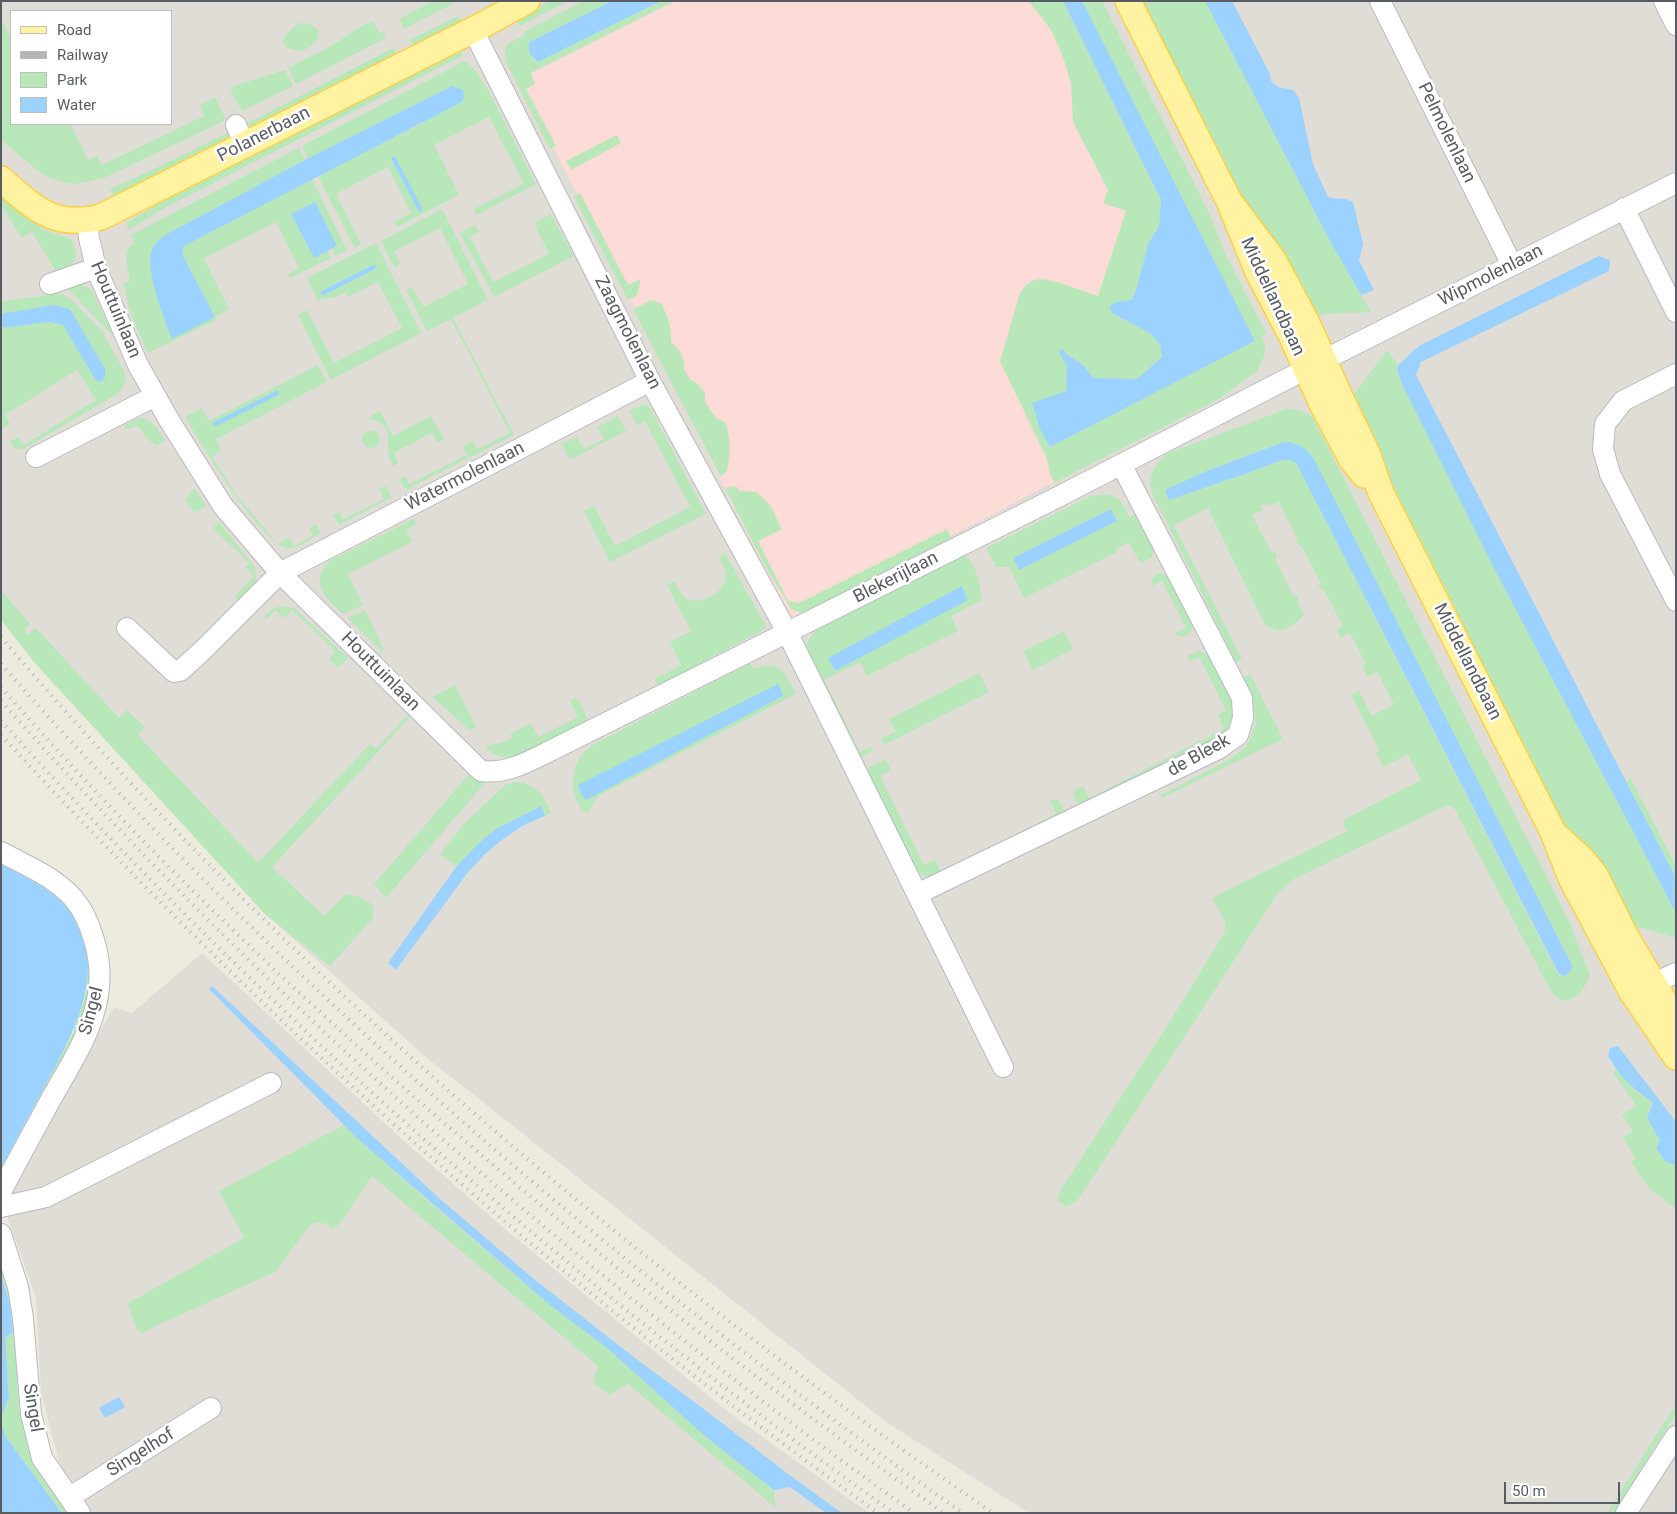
<!DOCTYPE html>
<style>
body{margin:0}
#map{position:relative;width:1677px;height:1514px;overflow:hidden;background:#edeade;font-family:Roboto,sans-serif}
canvas{display:block}
.frame{position:absolute;inset:0;border:2px solid #585c62;pointer-events:none}
.legend{position:absolute;left:10px;top:10px;width:162px;height:115px;box-sizing:border-box;background:#fff;border:1px solid #bcbec0;margin:0;padding:6px 9px;list-style:none;font-size:15px;color:#585c62}
.legend li{display:flex;align-items:center;gap:10px;height:25px}
.legend b{width:25px;border:1px solid #bcbec0}
.scale{position:absolute;left:1504px;top:1482px;width:116px;height:22px;box-sizing:border-box;border:2px solid #585c62;border-top:0;padding-left:6px;font-size:15px;line-height:18px;white-space:nowrap;color:#585c62;-webkit-text-stroke:4px #fff;paint-order:stroke}
</style>
<div id="map">
<canvas width="1677" height="1514"></canvas>
<div class="frame"></div>
<ul class="legend">
<li><b style="height:6px;background:#fff2a1"></b>Road</li>
<li><b style="height:6px;background:#b3b4b5"></b>Railway</li>
<li><b style="height:14px;background:#b8e8b9"></b>Park</li>
<li><b style="height:14px;background:#9cd2ff"></b>Water</li>
</ul>
<div class="scale">50 m</div>
</div>
<script>
const c = document.querySelector('canvas').getContext('2d');
c.lineJoin = 'round';
function paint(path, color) { c.fillStyle = color; c.fill(path, 'evenodd'); }
function stroke(path, color, width, dash) { c.strokeStyle = color; c.lineWidth = width; c.lineCap = dash ? 'butt' : 'round'; c.setLineDash(dash || []); c.stroke(path); }
function drawText(font, color, halo, rows, align = 'center') {
  c.font = font + ' Roboto,sans-serif'; c.lineWidth = 5; c.setLineDash([]); c.textBaseline = 'middle'; c.strokeStyle = halo; c.fillStyle = color; for (const [text, x, y, turn = 0] of rows) {
    c.save(); c.translate(x, y); c.rotate((+turn || 0) * Math.PI / 180); c.textAlign = isNaN(turn) ? turn : align; if (halo) c.strokeText(text, 0, 0); c.fillText(text, 0, 0); c.restore();
  }
}
paint(new Path2D(`
 M1 1H1676V1513H1029L886 1422 426 1057 264 913 34 662 1 620ZM11 11H171V124H11Z
 M202 953 403 1140 499 1224 732 1415 869 1513H87L66 1488 41 1393 36 1298 8 1219V1188L114 1007 132 1013Z`), '#e0ddd7');
paint(new Path2D(`
 M655 1H1065L1170 195 1088 465 790 618 515 71Z`), '#fddbd7');
paint(new Path2D(`
 M433 1H458L404 29 399 19Z
 M550 1H568L520 26 516 19Z
 M583 1H612L529 42 538 62 661 1H675L531 73 535 84 526 89 556 146 550 149 506 62 505 53 506 45 525 35 524 32Z
 M1028 1H1063L1161 200 1159 226 1148 244 1137 286 1132 301 1116 302 1113 314 1150 333 1160 344 1162 357 1137 379 1094 378 1083 365 1065 353 1061 354 1067 366 1066 391 1050 447 1254 341 1082 1H1102L1208 211 1225 253 1266 333 1262 336 1265 347V354L1257 371 1219 399 1054 483 1050 473 1047 459 1000 361 1020 293C1023 288 1029 281 1035 280 1047 276 1084 292 1098 296L1126 211 1103 203 1108 190 1073 122 1071 83 1062 54 1051 30 1035 9Z
 M1140 1H1205L1330 241 1371 312 1323 314 1309 317 1251 221Z
 M458 16 465 23 416 49 410 40Z
 M1 19 11 39V124H70L88 160 97 156 102 165 204 116 200 105 215 97 226 120 104 178 77 184 64 182 50 178 37 170 1 140Z
 M373 21 379 33 383 31 386 38 296 84 288 68C303 60 317 54 331 46 345 38 357 26 373 21Z
 M301 23H307L318 29C322 42 305 54 293 50 272 44 291 28 301 23Z
 M393 48 399 57 253 132 248 123Z
 M457 51 464 55 166 207 129 230 126 223 163 201Z
 M465 61 476 71 488 90 536 184 477 215 474 209 524 184 489 117 434 145 459 195 397 227 394 222 411 213 388 167 336 194 361 244 355 248 318 176 423 123 452 86 309 159 302 146Z
 M285 70 293 86 242 111 230 90 237 85Z
 M231 131 236 140 114 198 110 189 152 170Z
 M617 135 621 143 571 170 566 161Z
 M299 148 305 160 169 233C162 237 155 242 152 250 145 268 164 319 171 338L214 317 182 254 184 246 312 179 347 250 335 256 332 249 337 247 315 202 291 214 314 258 328 251 331 258 290 278 288 274 299 268 276 222 204 258 229 309 215 317 216 320 148 353C137 328 127 311 124 282L130 281C128 267 120 249 135 243L131 235Z
 M1 193 42 229 71 239C81 258 75 267 55 270L32 232 22 238 1 205Z
 M580 193 628 285 641 279 637 295 628 300 574 197Z
 M442 209 488 300 453 318 514 435 407 489 404 487 399 479 405 476 409 484 467 455 463 446 473 441 478 449 510 433 451 319 427 331 406 290 412 287 423 307 468 284 440 228 394 251 400 264 394 267 381 241Z
 M551 214 574 256 494 297 460 233 475 225 479 232 470 237 493 282 549 254 534 223Z
 M376 243 421 333 331 380 298 315 307 310 334 363 402 328 378 282 348 297 346 292 333 298 332 297 327 299 326 298 318 301 307 278Z
 M73 284 82 285 91 289 114 337 65 286Z
 M53 294H62L71 299 102 331 125 373V382L122 389 116 395 25 448 18 450 15 449 10 442 18 437 24 445 96 400 77 370 5 415 10 424 1 430V328L49 322 63 325 96 381 70 309 1 314V302Z
 M651 300 662 304C667 316 672 328 671 342 680 350 686 359 684 370L691 380 697 383 705 393V402L715 417 725 422C732 440 730 453 727 472L720 476 633 309Z
 M1387 350 1398 365 1397 369 1402 384 1496 572 1676 913V938L1639 927 1633 926 1556 819 1455 621 1384 466 1350 398 1355 393Z
 M318 365 327 382 216 439 221 450 212 457 237 495 277 544 289 538 294 546 313 535 309 528 316 524 321 533C310 539 298 550 286 548 262 544 199 441 185 417L202 408 209 421Z
 M644 404 649 406 706 514 610 562 584 511 594 506 615 546 690 507 645 421 637 425 629 411Z
 M1287 409 1300 410 1312 416 1569 921 1590 975C1583 991 1580 998 1562 1001L1552 993 1454 808 1447 805 1294 879 1278 893 1078 1200 1067 1207 1057 1200 1060 1191 1167 1026 1225 932V922L1212 898 1347 831 1343 823 1345 819 1421 780 1408 754 1383 767 1376 753 1379 750 1351 695 1359 691 1372 716 1394 704 1377 671 1368 677 1362 666 1366 664 1350 633 1341 638 1337 630 1343 626 1323 588 1321 590 1318 585 1321 583 1301 545 1299 546 1296 541 1298 540 1279 502 1270 506 1268 503 1261 506 1263 510 1252 515 1272 553 1275 552 1277 557 1275 559 1294 597 1297 595 1299 600 1297 602 1304 615C1290 628 1283 636 1265 625L1208 508 1174 525 1242 659 1236 662 1152 493C1147 474 1154 468 1166 454ZM1284 442 1312 456 1573 967 1566 976 1558 974 1296 463 1290 460H1282L1245 474 1169 500 1165 490 1209 470Z
 M380 411 393 436 431 416 444 439 438 443 432 433 394 453 398 463 393 466C381 445 401 425 367 418Z
 M618 416 626 431 570 460 562 444 577 437 584 449 604 439 597 427Z
 M143 418C155 422 159 431 165 441L157 445 147 439 138 426 126 429 124 425 137 419Z
 M362 439a9 9 0 1 1 18 0a9 9 0 1 1-18 0Z
 M386 486 392 497 339 525 333 515 339 512 343 519 384 499 379 489Z
 M736 486 739 491 757 492 770 505 782 529 758 541 788 601 799 603 947 529 951 538 804 614 791 609 766 568 725 488Z
 M194 488 207 506 194 513 185 500Z
 M1106 494C1121 498 1123 502 1129 517L1136 514 1154 550 1152 558 1140 563 1129 542 1116 549 1117 552 1024 598 1009 567H996L986 548 1091 496ZM1111 509 1117 521 1019 569 1014 558Z
 M414 519 417 524 406 530 412 542 348 574 363 605 343 614C326 598 309 585 329 561Z
 M219 522 255 567C259 585 250 589 239 600L235 596 254 576 245 567 249 563 213 528Z
 M725 553 767 628 658 686 655 679 681 665 670 642 691 631 667 585 674 581C677 585 679 592 682 595 695 610 727 593 726 575 726 569 721 562 718 557Z
 M965 556C977 562 980 588 982 600L951 616 958 631 867 676 860 662 824 680 860 752 871 747 873 751 857 759 806 656 807 642 816 630 960 557ZM965 592 835 671 832 665Z
 M1160 573 1168 576 1193 626C1191 635 1183 641 1175 633L1186 628 1162 580 1152 586V578Z
 M1 590 30 624 24 630 28 635 35 627 119 718 127 710 145 727 138 735 258 863 370 744 376 749 408 715 410 717 272 867 324 916 346 894 360 897 373 905V918L330 966 264 913 34 662 1 620Z
 M280 606 294 608 348 658 338 668 329 659 335 651 292 610 285 618 275 610 267 619 264 616 273 609Z
 M365 610 384 649 382 651 347 618Z
 M1064 631 1073 649 1033 670 1023 651Z
 M1199 651 1208 654 1233 703 1236 712 1228 735 1081 811 1073 794 1075 790 1083 786 1089 798 1224 729 1218 715 1226 710 1199 657 1190 661 1187 656Z
 M750 663 754 669C780 659 786 673 796 694L598 796 587 814C570 801 569 774 581 756 586 749 593 745 600 741Z
 M979 673 989 692 884 745 881 738 896 732 889 719Z
 M1250 674 1283 739 1162 798 1161 795 1230 759 1246 747 1256 724 1253 703 1243 677Z
 M455 685 476 727 469 730 433 697Z
 M575 698 579 701 588 720 518 757C503 759 495 757 485 746 495 745 503 743 512 738L510 734 531 723 538 737 578 717 570 701Z
 M886 759 891 770 880 776 924 865 935 860 941 872 1056 814 1050 801 1055 799 1059 800 1068 817 929 878 917 872 863 770Z
 M471 772 484 784 386 898 374 884Z
 M1631 779 1676 866V878L1626 781Z
 M514 782C536 783 543 794 551 813L545 816 540 806 496 829 478 844 456 867 440 854 464 824 505 785Z
 M39 876 79 915 94 989 75 1040 1 1182V1169L73 1033 86 992 88 967 49 893 34 883Z
 M1616 1069 1636 1092 1653 1102 1647 1118 1660 1142 1666 1162 1676 1165V1209L1650 1189 1631 1162 1636 1159 1623 1138 1633 1131 1622 1115 1636 1105 1614 1074Z
 M344 1125 359 1140 435 1207 550 1305 606 1347 707 1438 774 1490 775 1507 628 1384 609 1395 593 1382 598 1366 372 1176 341 1222 333 1229 326 1224 317 1222 310 1225 275 1272 156 1326 143 1333 137 1330 128 1305 130 1302 244 1238 219 1191Z
 M1 1255 19 1332 15 1348 19 1408 28 1446 45 1481 53 1484 73 1513H62L6 1437 2 1425V1415L9 1397 4 1337 13 1332 10 1305 1 1274Z
 M1676 1404V1414L1613 1513H1607Z`), '#b8e8b9');
paint(new Path2D(`
 M612 1H661L538 62 529 53V42Z
 M1063 1H1082L1255 341 1050 447 1040 429 1032 403 1066 391 1067 366 1060 354V350L1063 349 1065 353 1083 365 1094 378 1137 379 1162 357 1160 344 1150 333 1113 314 1109 306 1116 302 1132 300 1137 286 1148 244 1159 226 1161 200Z
 M1205 1H1232L1270 74 1271 81 1278 87 1293 90 1299 98 1313 164 1328 197C1338 200 1344 197 1353 202L1363 244 1359 260 1374 290 1361 295 1330 241Z
 M452 86 463 90 464 98 462 102 184 246 182 254 215 317 172 339C164 319 144 268 152 249 156 241 162 237 169 233L305 160Z
 M315 202 337 246 314 258 291 214Z
 M1599 256 1610 260 1609 271 1421 362 1416 375 1676 878V913L1496 572 1402 384 1397 369 1398 365 1419 346Z
 M54 305 70 309 105 369C106 377 105 383 96 381L63 325 49 322 1 328V314Z
 M1284 442C1299 442 1309 450 1316 463L1573 967 1566 976 1559 974 1296 463 1290 460H1282L1245 474 1169 500 1165 490 1209 470Z
 M1111 509 1117 521 1019 570 1013 558Z
 M962 586 968 600 835 671 828 658Z
 M778 684 783 694V696L586 800 581 794 578 785Z
 M541 806 545 816 524 825 503 839 485 854 468 872 396 970 388 963 456 867 478 844 496 829Z
 M1 864C22 876 48 887 65 906 114 962 74 1033 44 1088 29 1115 15 1142 1 1169Z
 M212 986 440 1199 534 1279 631 1355 701 1407 792 1477 842 1513H826L790 1487 774 1490 707 1438 606 1347 550 1305 359 1140 209 989Z
 M1618 1046 1676 1122V1165L1666 1162 1656 1148 1660 1141 1647 1118 1653 1102C1632 1089 1621 1077 1608 1056L1610 1048Z
 M1 1274 10 1305 13 1332 5 1338 9 1397 2 1415V1425L6 1437 62 1513H1Z
 M119 1397 125 1407 105 1418 99 1408Z`), '#9cd2ff');
stroke(new Path2D(`
 M394 159 420 209
 M323 293 374 267
 M215 424 277 393`), '#9cd2ff', 4.5);
const minor = new Path2D(`
 M1380 1 1512 265
 M1664 1 1676 25
 M473 30 650 381 787 632 1003 1067
 M236 125 245 145
 M1624 208 1676 312
 M87 220 89 238 96 268 138 365 169 420 223 506 280 573 481 771C506 774 526 763 548 752L1058 497 1306 369 1676 183
 M50 284 96 268
 M1676 374 1623 401 1605 424 1603 449 1610 474 1676 601
 M36 457 155 396
 M127 628 174 672 180 671 201 652 280 573 650 381
 M1 852C27 866 55 877 74 899 84 911 90 926 94 940 113 1001 80 1048 51 1099 35 1129 18 1159 2 1190L1 1194
 M917 894 1218 749 1238 735 1243 718 1242 698 1121 464
 M1641 989 1676 973
 M1 1207 46 1197 271 1083
 M1 1234 18 1287 23 1318 31 1414 42 1458 80 1513
 M70 1497 211 1408
 M1626 1513 1676 1436`);
const major = new Path2D(`
 M1128 1 1229 201 1258 272 1291 335 1323 406 1352 460 1364 475
 M1 179C34 208 54 229 101 217L473 30 527 1
 M1229 201 1274 261 1308 325 1340 397 1367 453 1381 493 1553 832 1571 878 1632 992 1676 1057
 M1558 837 1583 860 1595 875 1626 937 1676 1021`);
stroke(minor, '#b7bac0', 22);
stroke(major, '#ffcf45', 28);
stroke(minor, '#fff', 20);
stroke(major, '#fff2a1', 25);
stroke(new Path2D(`
 M1 637C287 975 629 1262 993 1513
 M1 664C285 986 613 1267 963 1513
 M1 687C123 827 256 956 394 1079 569 1234 752 1379 944 1513
 M1 701C270 1004 585 1278 914 1513
 M1 721C268 1016 570 1282 894 1513
 M1 735C265 1023 560 1286 878 1513`), '#b3b4b5', 4, [1, 6]);
drawText('18px', '#585c62', '#fff', [
 ["Pelmolenlaan",1446,133,64],
 ["Polanerbaan",264,135,-27],
 ["Wipmolenlaan",1491,276,-27],
 ["Middellandbaan",1272,297,65],
 ["Houttuinlaan",115,310,67],
 ["Zaagmolenlaan",627,333,63],
 ["Watermolenlaan",465,477,-27],
 ["Blekerijlaan",896,578,-27],
 ["Middellandbaan",1467,662,63],
 ["Houttuinlaan",380,672,45],
 ["de Bleek",1199,756,-29],
 ["Singel",92,1011,-75],
 ["Singel",32,1408,81],
 ["Singelhof",141,1453,-32]
]);
</script>
